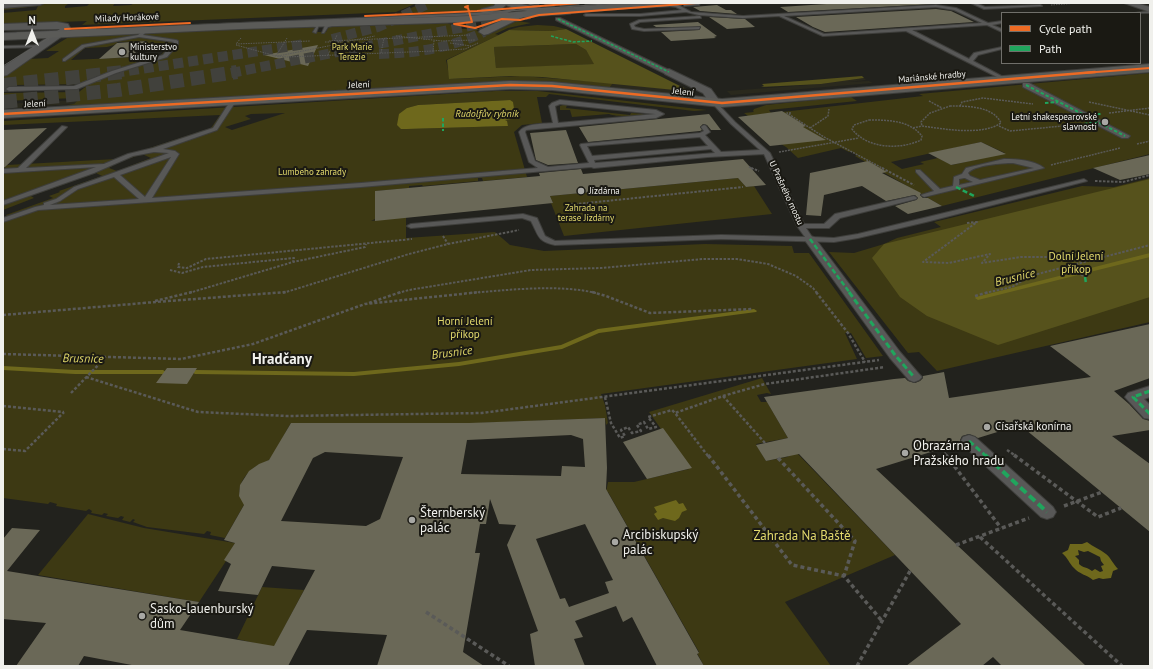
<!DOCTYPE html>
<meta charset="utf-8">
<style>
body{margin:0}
#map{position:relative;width:1153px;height:669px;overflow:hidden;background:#22221d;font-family:"PT Sans",sans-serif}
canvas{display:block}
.frame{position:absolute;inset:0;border:4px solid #f0f0ec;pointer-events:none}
.legend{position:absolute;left:1001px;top:12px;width:140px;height:52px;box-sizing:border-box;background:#1a1913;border:1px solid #706f6a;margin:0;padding:5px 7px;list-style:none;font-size:12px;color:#f0f0ec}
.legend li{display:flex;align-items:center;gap:8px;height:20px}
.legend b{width:20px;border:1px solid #706f6a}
.north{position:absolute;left:12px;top:12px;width:40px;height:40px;-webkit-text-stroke:3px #1a1913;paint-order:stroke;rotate:0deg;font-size:11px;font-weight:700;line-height:16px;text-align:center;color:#f0f0ec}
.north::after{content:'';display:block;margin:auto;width:14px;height:18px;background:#f0f0ec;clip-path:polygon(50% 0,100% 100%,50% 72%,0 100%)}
</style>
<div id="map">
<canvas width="1153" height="669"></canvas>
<div class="frame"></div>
<ul class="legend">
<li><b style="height:5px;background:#ed6a23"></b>Cycle path</li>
<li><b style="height:5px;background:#20a55d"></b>Path</li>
</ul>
<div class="north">N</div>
</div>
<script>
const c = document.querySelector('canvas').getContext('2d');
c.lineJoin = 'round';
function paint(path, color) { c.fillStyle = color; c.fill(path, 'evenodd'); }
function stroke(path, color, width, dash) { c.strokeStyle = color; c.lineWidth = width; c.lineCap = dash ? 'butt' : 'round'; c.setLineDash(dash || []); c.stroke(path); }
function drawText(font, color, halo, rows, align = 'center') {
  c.font = font + ' "PT Sans",sans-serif'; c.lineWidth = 4; c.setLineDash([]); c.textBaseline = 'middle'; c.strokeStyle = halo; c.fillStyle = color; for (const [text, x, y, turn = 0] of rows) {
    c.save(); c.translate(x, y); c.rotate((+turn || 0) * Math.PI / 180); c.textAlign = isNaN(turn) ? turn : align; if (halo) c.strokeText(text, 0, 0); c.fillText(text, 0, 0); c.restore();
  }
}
paint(new Path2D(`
 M520 9 507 14 101 30 96 28 484 13Z
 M864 78 866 80 848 82 869 81 873 83 731 95 727 91 821 84Z
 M613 83 690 91 691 96 610 87Z
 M78 100 74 104 3 109V104Z`), '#2a291d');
paint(new Path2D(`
 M51 3H86L68 4 65 6V8L87 6 90 3H115L113 6 131 5 134 3H417L396 12 82 25 87 21 3 24V13L36 10 38 6 3 10V7Z
 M422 3H498V6L483 10 400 13Z
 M517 21 531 23 508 28 495 34 499 35 446 60 450 79 521 76 613 83 610 87H614L612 90 559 84 66 107 68 105 74 104 77 101H73L75 98 3 101V93L79 92 89 84 13 85 3 91V76L29 59 48 58 59 51H46L67 38 79 35 256 27H315L313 32H326L329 26 445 22 461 29H480L476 31 492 33ZM147 41 143 45 160 43 159 44H171L160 56 71 60 85 48 107 47 114 45 118 42Z
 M537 25 554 26 566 29 551 31 508 30 519 27Z
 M576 44 586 50 595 64 496 69 494 47Z
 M1150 73V154L942 206 855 156 857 155 852 152H849L841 148 798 158 786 147 771 138 775 131 806 126 782 112 923 96 919 94ZM981 142 1005 153 952 165 938 158 920 162 924 164 902 169 891 162Z
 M496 91H538L707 110 694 111 549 94 546 97H537L542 123 522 125 514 132 527 177 483 181 482 178H478V181L423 186 422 185 409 186V188L376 191 375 219 371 221 406 217V238L495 232 510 245 544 251 705 244 792 246 794 253H809L883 356 866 358 851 333H845L857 359 601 394 605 405 608 423 606 425 605 418 454 424V423H291C286 430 274 456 269 460 265 463 259 464 255 467 243 475 233 492 245 503L225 538 210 535 211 532 207 531 204 534 147 527 133 522 135 520 133 519 130 522 122 520 124 517 121 516 118 518 106 516 108 514 104 513 102 515 91 513 92 511 89 509 86 511 56 506 57 504 50 502 48 504 3 498V218L7 217 6 215 53 198 49 196 60 192 59 191 102 176 96 173 31 196 34 198 3 210V169L7 165 116 159 211 128 220 115 3 125V121ZM510 100 504 120 508 126 407 129V108L418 105ZM285 113 232 130 225 127 251 119 245 116 251 114ZM142 154 151 158 117 171 109 168 112 166 111 165Z
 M854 96H855L851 97 857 101 769 110 771 113 748 116 744 113 754 112 753 111 754 109 766 105Z
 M566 104 567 105 566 108 630 115 631 113 646 114C640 117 615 117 609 114L572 117 570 110H560V106Z
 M738 178 746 187 754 186 772 214 564 236 551 203H553L550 196Z
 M1150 178V322L937 371 919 352 908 353 829 252 854 253 884 244 897 238 941 227 934 222 1082 186 1114 187Z
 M762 378 771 394 767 393 757 395 761 402H767L788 438 756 444 766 461 787 457 796 452 895 555 785 602 831 666H704L697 653 699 652 608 492H606L608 482H634L689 469 649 412Z
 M88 514 144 528 235 543 225 560 226 561 199 602 38 575Z
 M262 587 304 590 272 651 254 643 237 639Z`), '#3d3913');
paint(new Path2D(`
 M566 29 686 89 685 91 542 77 511 76 449 79 447 60 509 30 551 31ZM576 44 586 50 594 64 496 68 494 47Z
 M862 76 864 78 821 84 761 87 764 86 762 84Z
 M1150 179V297L998 345 927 316 900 297 872 258 884 244Z`), '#56521c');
paint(new Path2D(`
 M510 100 513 102 515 115 511 119 505 120 507 121 508 126 407 129H401L397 125 399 114 407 108 418 105Z
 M676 500 679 504 683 503 687 510 682 512 679 518 675 521 663 518 658 520 654 514 657 512 654 507Z
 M1087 542C1093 547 1100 549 1106 554 1111 558 1113 564 1118 569L1113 571 1111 578 1103 579 1099 578 1093 580C1087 575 1079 574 1074 568 1069 563 1068 558 1062 553L1068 550 1070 544H1082ZM1078 550 1084 552 1088 551 1100 557 1101 561 1104 565 1101 566 1103 571 1100 572 1095 569 1092 571C1087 567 1083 568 1079 564V560L1075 556 1079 555Z`), '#6e681c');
paint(new Path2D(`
 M1150 253V257L978 300 975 298 976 297Z
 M754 309 757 311 756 312 599 333 562 349 459 366 354 376 195 374 192 372 195 370 354 372 459 362 561 345 598 329Z
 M3 366 75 370H163L166 372 163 374H75L3 370Z`), '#6e681c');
paint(new Path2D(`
 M842 3H932L934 4 788 12 780 7Z
 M717 5 726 10H731L737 14 700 11 693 7Z
 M936 9 951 11 974 22 825 32 813 27 796 17Z
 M709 17 745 19 755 27 727 29Z
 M698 22 717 36 714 37 716 38 671 41 661 32 699 30 701 27H656L653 25Z
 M147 41 131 57 99 59 117 43Z
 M318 45 308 66 264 55Z
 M782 111 806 126 803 127 826 140 770 146 738 117Z
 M709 114 721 130H711L707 125 703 124 700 127 702 130 700 131 588 142 579 127Z
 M47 128 5 167 3 168V130Z
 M566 130 578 163 548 165 536 160 530 133Z
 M981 142 1006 154 951 165 928 153Z
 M1150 155V174L1120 180 1093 168Z
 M743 159 766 185 746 187 738 178 550 196 553 203 375 221V191L540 176 539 173 581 169 583 174Z
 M868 161 887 172 882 173 921 193 920 195 923 198H928L942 206 908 214 895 206 916 200 918 198 915 195 886 201 862 186 824 195 821 216 806 215 810 173Z
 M1150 324V378L1114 391 1129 404 1143 419 1150 421V430L1112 436 1150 464V532L1020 425 978 438 969 434 962 436 960 440V443L876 469 1086 666H1002L993 657 982 666H906L961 624 799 454 766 461 756 445 788 438 764 397 894 379 905 378 908 381 915 383 920 381 923 378V376L944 372 949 398 1091 377 1050 346Z
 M167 368H197L187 384 156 383Z
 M605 418 607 468 606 489 699 653 697 654 704 666H657L632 617 623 622 616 606 575 621 583 637 574 639 585 666H535L530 634 538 631 507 545 516 525 499 524 490 499 486 524H480L475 553H480L463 652 484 666H377L387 635 307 630 288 666H137L84 656 78 666H16L46 623 3 619V539L12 528 40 530 7 571 199 602 180 630 274 646 315 570 272 566 258 595 218 591 231 564 224 560 235 543 224 540 244 505 239 496 240 485 249 471 259 464 269 460 291 423H469ZM571 435 583 439 585 467 562 466 561 476 461 474 467 440ZM325 452 403 457 380 519 366 526 281 521 313 458ZM585 524 613 580 605 582 609 593 569 607 565 598 560 599 536 539Z
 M663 428 692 468 647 479 623 442Z`), '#6a6857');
stroke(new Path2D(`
 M570 9 613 3
 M515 11 576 3
 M332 39 378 27 430 3
 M379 54C417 53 450 48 484 32
 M114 73 305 44
 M231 73 530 14`), '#41413c', 10, [10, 5]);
stroke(new Path2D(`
 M3 85 124 72
 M3 102 118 90 237 72`), '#41413c', 14, [14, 7]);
const service = new Path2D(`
 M519 3H523L521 7 505 14 147 29V31L143 35 176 40 178 41V44L167 57 116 73 77 89 9 91 6 89 9 87 74 86 112 71 163 55 174 42 139 37 85 47 65 61H63V59L82 45 138 35 145 29 3 35V33L499 12 512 9 518 5Z
 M662 3 678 5 691 12 743 16 936 5 956 8 988 23 1002 21V23L992 25 1002 29V32L987 25 912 30 969 59 974 53 1002 47V49L978 55 973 61 1007 79 1003 80 906 31 823 36 779 16 743 18 699 15 686 12 640 16H586L584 15 586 14H640L682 10 676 7 662 5ZM936 7 954 10 982 23 824 34 784 16Z
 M971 3H976L985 7 1040 5 1042 6 984 9Z
 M1150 11V13H1135Z
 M700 16 701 18 640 22 634 25 635 27 644 29 700 27 699 29 644 31 632 29 630 24 639 20Z
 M310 23 319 25 316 33 313 32 316 27 310 25Z
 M335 23 336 25 328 27 324 33H322L325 25Z
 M45 45 43 47 3 48V46Z
 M231 100 236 101 217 130 163 149 175 151 179 154 152 198 361 183 538 168 529 162 519 132C525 123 542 124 553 123L549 106 552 103 560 100 656 110 664 114 656 118 526 130 525 132 535 161 548 167 589 163 580 145 581 144 700 133 704 131 701 127 704 125 706 126 710 132 705 135 721 152 760 150 731 124 713 104V102L715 101 735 122 770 153 804 224H824L835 214 914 196 917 198 916 199 840 218 829 228H806L812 237 834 238 858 234 1084 179 1087 181 926 222 858 238 834 242 721 239 555 245C537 241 539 236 531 221L522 218 411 228 407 226 411 224 523 214 537 218 545 236 555 241 721 235 805 237 797 226 764 154 708 157 594 168 591 167 361 187 38 210 3 222V218L35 207 44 205V203L56 199 74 187 169 153 154 152 133 156 94 173 3 205V201L96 167 3 173V169L18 168 62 126 67 127 26 168 104 164 128 154 153 148 213 128ZM560 104 655 114H656L558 123 555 106ZM700 137 708 146 592 156 587 146ZM711 149 715 153 595 163 594 160ZM171 157 145 197 120 175ZM114 177 139 199 50 205 60 201 78 189Z
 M1004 159C1017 159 1034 160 1044 168L924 197 921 195 934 191 916 172V170H920L940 189 953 186 954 177 962 174 966 168ZM1013 163 1034 168 980 180 970 176 968 173C974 165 1003 163 1013 163ZM964 178H965L973 182 959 185V179Z`);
const pedestrian = new Path2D(`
 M556 18H560L673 72 672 74H666L556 20Z
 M1023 83H1029L1130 136 1128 138H1122L1023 87Z
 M810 236 814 237 900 352 919 374 922 377 919 380 914 382 909 380 890 358 804 239 806 237Z
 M1150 386V397L1144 399 1150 405V419L1144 418 1125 397 1128 393Z
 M969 435 975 437 1053 507 1056 512 1053 517 1047 519 1041 517 963 445 961 441 963 437Z`);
const minor = new Path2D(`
 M44 3 40 5 3 8V4Z
 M684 3H700L699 5 684 6Z
 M1124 3H1136L1150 7V12Z
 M669 69 711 89 721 103 719 105H711L703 93 665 74 664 72 665 70Z`);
const tertiary = new Path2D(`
 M57 22 68 24 71 30 7 75 3 76V67L60 29 3 30V24Z`);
const secondary = new Path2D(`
 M620 3H657L652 6 469 22 240 29 3 40V34L240 23 469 16Z
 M1150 64V72L722 107 552 90 510 89 3 118V110L510 81 552 82 722 99Z`);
const primary = new Path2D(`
 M496 3H517L540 8 572 7 577 10C567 20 519 11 506 5L500 10 485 14 480 11 482 9 494 6Z`);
const trunk = new Path2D(`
 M632 3H679L674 6 635 8 630 5Z
 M520 12 525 15 523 17 488 34 484 35 479 32 480 30Z`);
stroke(service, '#3e3e3b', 2);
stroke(pedestrian, '#3e3e3b', 2);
stroke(minor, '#3e3e3b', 2);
stroke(tertiary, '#3e3e3b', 2);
stroke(secondary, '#3e3e3b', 2);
stroke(primary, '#3e3e3b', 2);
stroke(trunk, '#3e3e3b', 2);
stroke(new Path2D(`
 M1051 5 1079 3
 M396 36 442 41 475 40
 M241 38 236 44 310 41
 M329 41 470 35
 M325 42H344L375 36
 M450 43 471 46
 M236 45 276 56 287 57 433 51 434 41
 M433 51 465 49 478 43
 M381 53 384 38
 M328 55 337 35
 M276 56 287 38
 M278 56 333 45`), '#5a5a58', 1, [1.5, 1]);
stroke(new Path2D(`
 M929 101 942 108
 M1089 102 1150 115
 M950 106C967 106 993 106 1001 123 982 136 944 129 922 126L921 122 930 113Z
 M960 106 962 102 983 98 1033 104
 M791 113H787L824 137 884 169
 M1109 113 1150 108
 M869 120C888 120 909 120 922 136L921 140C900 150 867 149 852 129L854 125Z
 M999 126 1010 131 1073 125
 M810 128 828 116 829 109
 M913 128 922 126
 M1137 144 1150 141
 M779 152 859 138
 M1051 165 1120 148
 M749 167 754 169`), '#5a5a58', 1.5, [2, 1]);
stroke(new Path2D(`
 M751 168 759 171
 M882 168 914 185
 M1095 181 1123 182 1150 175
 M567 205 743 187
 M967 223 977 222 923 262 949 263 990 254 982 263 1021 257H1060L1086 253 1097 258
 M443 236 448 244
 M179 263 178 267 187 268 206 259 412 239
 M1067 267 1085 277
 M170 270 182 273 203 267 294 258 293 262
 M189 293 293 262 365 247 366 244
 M283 293 409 254 448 244 519 230
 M398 293 409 290 531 270 601 268 703 259H737L768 264 796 276 813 288 817 293
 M470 293C508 290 559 284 596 293
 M985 293 1012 287 1030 276 1150 245`), '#5a5a58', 2, [2.5, 1.5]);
stroke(new Path2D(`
 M592 292 606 296 650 313 753 309
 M816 292 848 333 865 362
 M975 296 989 292
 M155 301 192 292
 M143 303 286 292
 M369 303 401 292
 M3 315 144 303
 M3 354 181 359 253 344 365 304 480 292
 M86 377 198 412 288 416 482 413 879 360
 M71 393 106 357
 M723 396 765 443
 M605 397 611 423 620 438 625 436 621 430 628 427 632 433 641 431 637 425 644 422 648 429 656 427 648 417 672 410 675 413
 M3 406 64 412
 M3 449 25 451 64 412
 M941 449 947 456
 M1007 450 1016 456
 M708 456 675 413 723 396 765 384 885 367`), '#5a5a58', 2.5, [3, 2]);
stroke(new Path2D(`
 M708 455 792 565 844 576 882 621
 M946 455 1001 528
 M1014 455 1098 517 1121 508
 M778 458 855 541 844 576
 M1064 506 1102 492
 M980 537 1122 666
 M956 545 1029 518
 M426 612 509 666
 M857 666 910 571`), '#5a5a58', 3.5, [4, 3]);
paint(service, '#585857');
paint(pedestrian, '#585857');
paint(minor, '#585857');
paint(tertiary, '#585857');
paint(secondary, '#5b5b58');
paint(primary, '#595956');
paint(trunk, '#5c5c5a');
stroke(new Path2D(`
 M525 3 540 7
 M614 5 630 3
 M466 14 619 3
 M17 33H38L50 37 48 40
 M3 66 50 37 73 31 96 29`), '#5c5c59', 1);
stroke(new Path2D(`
 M558 19 669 72
 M551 36 573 42 592 41`), '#20a55d', 1.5, [3, 1.5]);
stroke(new Path2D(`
 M1026 85 1125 136
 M1045 103 1058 102
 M1086 115 1101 114
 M443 118V131
 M1084 124 1098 122`), '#20a55d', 2, [3.5, 2]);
stroke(new Path2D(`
 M956 187 976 197
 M810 239 850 293
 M1085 277 1086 283`), '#20a55d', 2.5, [5, 2.5]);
stroke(new Path2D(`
 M849 292 895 355 914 377
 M1150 391 1133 397 1150 414
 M969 441 986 456`), '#20a55d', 3, [6, 3]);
stroke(new Path2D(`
 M985 455 1047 512`), '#20a55d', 4, [8, 4]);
stroke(new Path2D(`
 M468 6 465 7 468 8 472 22 454 24 475 28 502 19 520 20 539 15 696 3
 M365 16 477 11 579 3
 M65 29 190 23
 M1083 73 1150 68`), '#ed6a23', 2);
stroke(new Path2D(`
 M3 114 510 85 552 86 722 103 1095 72`), '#ed6a23', 2.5);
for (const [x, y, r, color] of [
 [122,52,4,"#a8a8a4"],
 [1105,122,4,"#a8a8a4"],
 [581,191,4,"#a8a8a4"],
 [987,427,4,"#a8a8a4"],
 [905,453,4,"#a8a8a4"],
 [412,520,4,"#a8a8a4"],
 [615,542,4,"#a8a8a4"],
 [142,616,4,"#a8a8a4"]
]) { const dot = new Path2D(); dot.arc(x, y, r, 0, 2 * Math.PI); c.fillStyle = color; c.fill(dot); stroke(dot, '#1a1913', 1.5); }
drawText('9px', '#f0f0ec', '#1a1913', [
 ["Milady Horákové",127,18,-2],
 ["Mariánské hradby",932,77,-5],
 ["Jelení",359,85,-3],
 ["Jelení",683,92,6],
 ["Jelení",35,104,-3],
 ["U Prašného mostu",786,193,65]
]);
drawText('9px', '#f0f0ec', '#1a1913', [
 ["Ministerstvo",130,47],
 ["kultury",130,57],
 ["Letní shakespearovské",1097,117,"right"],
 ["slavnosti",1097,127,"right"],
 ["Jízdárna",589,191]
], 'left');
drawText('9px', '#e3da6d', '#1a1913', [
 ["Park Marie",352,47],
 ["Terezie",352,57],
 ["Lumbeho zahrady",312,172],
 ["Zahrada na",586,208],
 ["terase Jízdárny",586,218]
]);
drawText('italic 10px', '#ddd468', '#1a1913', [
 ["Rudolfův rybník",487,114]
]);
drawText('11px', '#e3da6d', '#1a1913', [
 ["Dolní Jelení",1076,257],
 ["příkop",1076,270],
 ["Horní Jelení",465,322],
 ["příkop",465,335]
]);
drawText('11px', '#f0f0ec', '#1a1913', [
 ["Císařská konírna",995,427]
], 'left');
drawText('italic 12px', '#ddd468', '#1a1913', [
 ["Brusnice",1015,278,-14],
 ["Brusnice",452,353,-7],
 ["Brusnice",83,359,1]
]);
drawText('13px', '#f0f0ec', '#1a1913', [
 ["Obrazárna",913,446],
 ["Pražského hradu",913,461],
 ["Šternberský",420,513],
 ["palác",420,528],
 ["Arcibiskupský",623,535],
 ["palác",623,550],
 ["Sasko-lauenburský",150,609],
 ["dům",150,624]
], 'left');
drawText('13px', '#e3da6d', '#1a1913', [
 ["Zahrada Na Baště",802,536]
]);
drawText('bold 15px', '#f0f0ec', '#1a1913', [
 ["Hradčany",282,360]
]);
</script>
